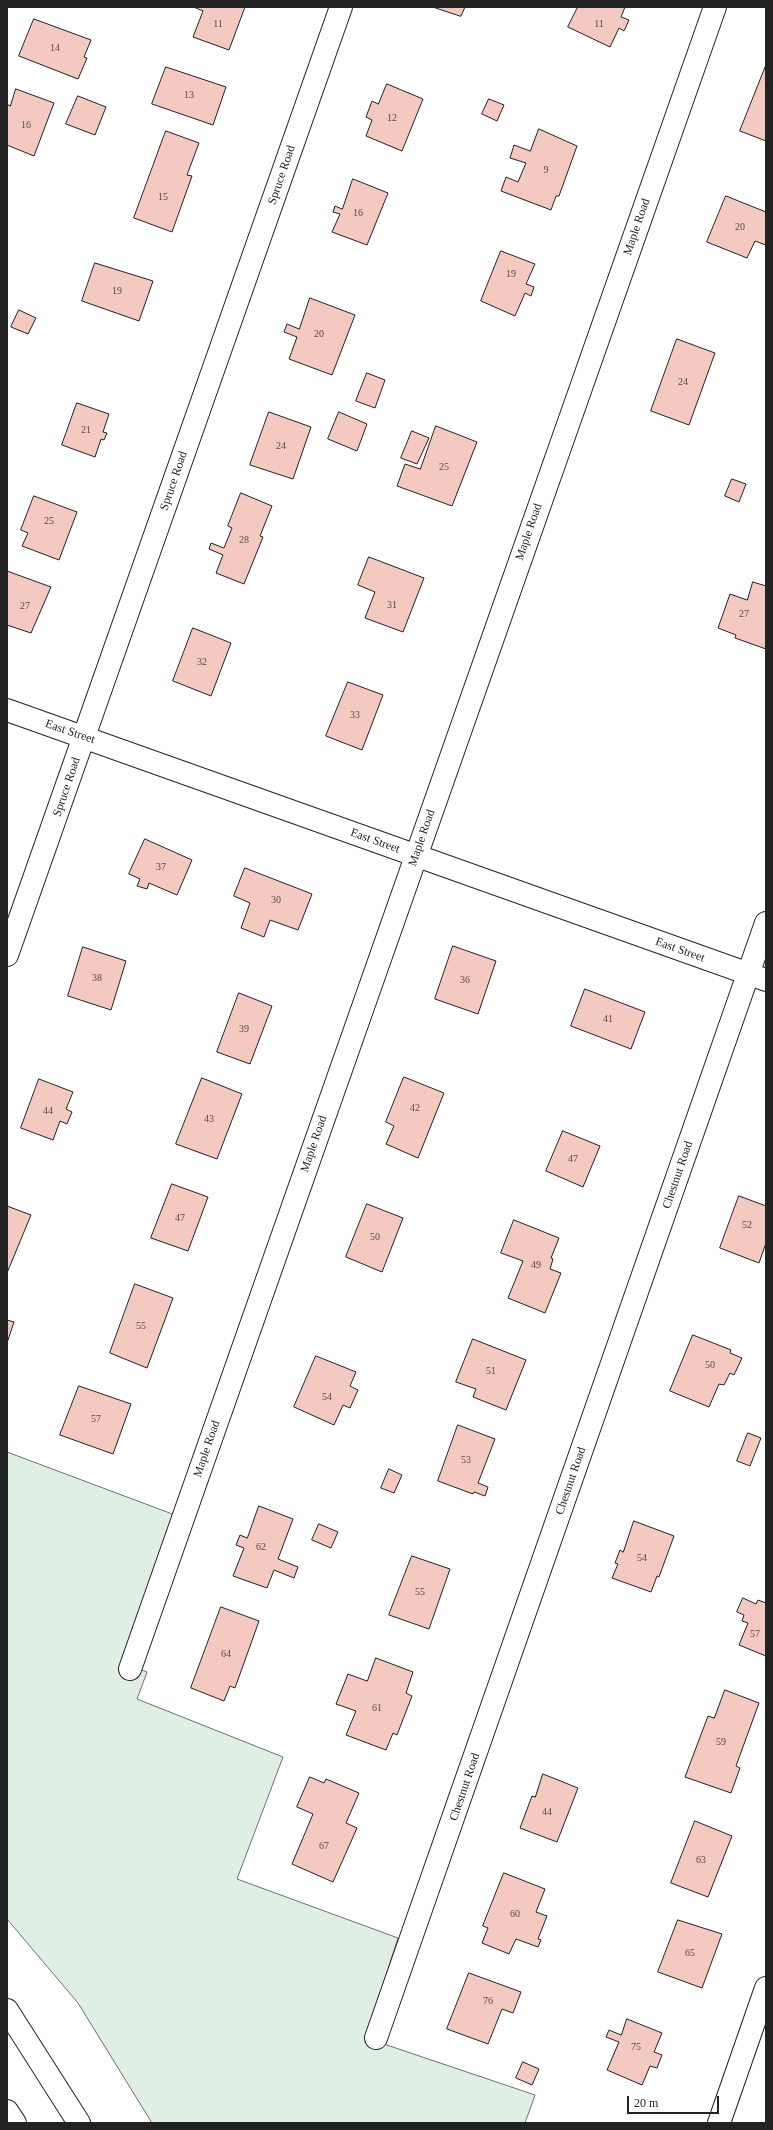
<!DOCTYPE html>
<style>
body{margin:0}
#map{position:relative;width:773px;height:2130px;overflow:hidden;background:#fff;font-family:"Times New Roman",serif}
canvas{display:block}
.frame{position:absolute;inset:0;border:8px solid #222;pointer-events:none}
.scale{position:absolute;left:627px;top:2096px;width:92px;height:18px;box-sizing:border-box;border:2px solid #222;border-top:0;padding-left:5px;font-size:12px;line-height:14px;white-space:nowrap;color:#222;-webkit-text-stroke:3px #fff;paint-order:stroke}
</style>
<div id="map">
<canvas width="773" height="2130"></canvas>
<div class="frame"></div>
<div class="scale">20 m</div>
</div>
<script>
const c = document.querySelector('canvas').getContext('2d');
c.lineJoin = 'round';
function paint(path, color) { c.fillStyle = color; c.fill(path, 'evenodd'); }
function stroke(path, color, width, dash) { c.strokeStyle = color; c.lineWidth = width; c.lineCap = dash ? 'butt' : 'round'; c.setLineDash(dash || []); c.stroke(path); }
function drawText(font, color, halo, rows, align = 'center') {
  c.font = font + ' "Times New Roman",serif'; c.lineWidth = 3; c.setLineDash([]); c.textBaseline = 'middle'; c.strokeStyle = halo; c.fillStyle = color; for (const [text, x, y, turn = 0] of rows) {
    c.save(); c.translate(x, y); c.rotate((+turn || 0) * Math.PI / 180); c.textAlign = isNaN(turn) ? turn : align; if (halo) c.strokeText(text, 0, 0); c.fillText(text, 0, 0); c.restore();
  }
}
const green = new Path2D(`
 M7 1452 183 1518 131 1666 147 1672 137 1699 283 1757 237 1879 398 1938 366 2038 535 2095 525 2123H152L78 2003 7 1919Z`);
paint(green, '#e0efe3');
stroke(green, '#6f6f6f', 1);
const building = new Path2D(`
 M197 7H245L229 50 193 37 203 11 196 8Z
 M433 7H465L461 16Z
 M578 7H625L621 17 629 20 624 31 619 28 610 47 568 27Z
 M34 19 91 40 84 57 87 58 78 79 19 56Z
 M766 65V141L740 131Z
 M166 67 226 87 213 125 152 104Z
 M387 84 423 99 402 151 366 136 372 120 366 117 372 101 378 104Z
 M16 89 54 103 34 156 7 145V104L10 106Z
 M78 96 106 107 95 135 66 124Z
 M489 99 504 105 497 121 482 114Z
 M539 129 577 146 559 196H556L551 210 501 191 506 177 518 182 526 163 510 158 514 145 530 151Z
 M166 131 199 143 187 175 192 176 172 232 134 218Z
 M353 179 388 193 367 245 332 232 340 214 333 212 335 206 342 209Z
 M726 196 766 212V245L755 241 747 258 707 242Z
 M501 251 535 264 526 284 534 287 531 296 525 293 515 316 481 301Z
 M95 263 153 281 139 321 82 301Z
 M310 298 355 315 332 375 289 359 297 337 284 332 287 324 299 329Z
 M19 310 36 318 28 334 11 327Z
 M677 339 715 353 689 425 651 411Z
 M367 373 385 380 375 408 356 401Z
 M77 403 109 414 103 432 107 433 104 440 101 439 95 457 62 445Z
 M269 412 311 427 293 479 250 465Z
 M339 412 367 424 357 451 328 439Z
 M436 426 477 442 452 506 397 486 405 464 420 469Z
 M412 431 429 438 417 464 401 458Z
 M732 479 746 484 739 502 725 496Z
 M241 493 272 506 260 536 263 537 244 584 216 573 223 555 209 549 211 543 224 548 232 528 228 526Z
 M34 496 77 512 59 560 22 546 28 533 21 530Z
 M369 557 424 578 403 632 365 618 375 592 358 585Z
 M7 571 51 587 31 633 7 625Z
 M753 582 766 586V649L735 638 736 635 718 628 730 594 747 600Z
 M193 628 231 643 211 696 173 681Z
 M348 682 383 695 362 750 326 736Z
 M145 839 192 860 177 895 149 883 147 889 137 886 140 879 129 874Z
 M245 868 312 894 298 930 270 920 264 937 241 928 250 903 234 896Z
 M453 946 496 961 478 1014 435 999Z
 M83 947 126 961 111 1010 68 996Z
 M585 989 645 1012 631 1049 571 1026Z
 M239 993 272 1006 250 1064 217 1052Z
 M404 1077 444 1093 418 1158 386 1144 394 1126 386 1122Z
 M202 1078 242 1094 217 1159 176 1144Z
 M39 1079 73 1092 66 1109 72 1112 67 1124 60 1121 53 1140 21 1128Z
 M563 1131 600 1146 583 1187 546 1171Z
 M172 1184 208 1197 188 1251 151 1238Z
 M739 1196 766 1206V1243L759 1263 720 1248Z
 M367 1204 403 1218 382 1272 346 1257Z
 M7 1206 31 1215 7 1273Z
 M514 1220 559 1238 551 1258 553 1259 550 1269 561 1273 545 1313 508 1298 523 1261 501 1253Z
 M135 1284 173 1298 147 1368 110 1353Z
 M7 1320 14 1322 7 1343Z
 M693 1335 731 1350 730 1353 742 1358 734 1375 730 1373 724 1385 719 1384 709 1407 670 1391Z
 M473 1339 526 1360 506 1410 473 1397 476 1389 456 1382Z
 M316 1356 356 1372 350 1386 358 1390 350 1408 343 1405 334 1425 294 1407Z
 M79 1386 131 1404 113 1454 60 1435Z
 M458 1425 495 1439 478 1483 488 1487 485 1496 474 1492 473 1494 438 1481Z
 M748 1433 761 1438 750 1466 737 1461Z
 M389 1469 402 1475 394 1493 381 1488Z
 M259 1506 293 1519 278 1559 298 1567 294 1578 274 1570 267 1588 233 1576 244 1548 236 1545 240 1535 247 1538Z
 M634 1521 674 1536 659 1577 657 1576 651 1592 612 1578 618 1564 615 1563 620 1550 623 1552Z
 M319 1524 338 1532 331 1548 312 1540Z
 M412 1556 450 1569 429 1629 389 1615Z
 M743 1598 756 1604 758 1600 766 1603V1656L739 1645 748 1623 742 1621 744 1615 737 1612Z
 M221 1607 259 1621 235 1688 230 1686 224 1701 191 1688Z
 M376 1658 413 1672 406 1693 412 1696 397 1735 393 1733 386 1750 346 1735 356 1711 336 1704 348 1674 367 1681Z
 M725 1690 759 1703 736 1766 740 1768 731 1793 685 1777 708 1716 714 1718Z
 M543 1774 578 1788 557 1842 520 1828 532 1796 535 1797Z
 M310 1777 324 1783 326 1779 359 1793 346 1823 357 1828 333 1882 292 1864 313 1814 297 1807Z
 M695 1821 732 1836 708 1897 671 1883Z
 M504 1873 545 1889 536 1912 547 1916 538 1939 541 1940 538 1947 516 1939 509 1954 482 1943 488 1928 483 1926Z
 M678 1920 722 1934 702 1988 658 1972Z
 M469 1973 521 1992 513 2013 502 2009 488 2044 447 2029Z
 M627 2019 662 2033 654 2052 662 2055 657 2068 650 2066 642 2085 607 2070 619 2042 606 2037 609 2030 621 2035Z
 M523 2062 539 2069 532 2085 516 2078Z`);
paint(building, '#f3c9c0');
stroke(building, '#222', 1);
const minor = new Path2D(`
 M7 710 766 980
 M7 955 341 7
 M130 1669 715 7
 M376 2038 766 923
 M719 2123 766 1988`);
const highway = new Path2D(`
 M7 2010 79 2123
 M7 2111 15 2123`);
stroke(minor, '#222', 24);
stroke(highway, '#222', 24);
stroke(minor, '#fff', 22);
stroke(highway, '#fff', 22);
drawText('10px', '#564c4a', null, [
 ["11",218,24],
 ["11",599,24],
 ["14",55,48],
 ["13",189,95],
 ["12",392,118],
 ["16",26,125],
 ["9",546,170],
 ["15",163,197],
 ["16",358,213],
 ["20",740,227],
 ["19",511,274],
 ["19",117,291],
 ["20",319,334],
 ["24",683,382],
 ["21",86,430],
 ["24",281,446],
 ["25",444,467],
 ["25",49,521],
 ["28",244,540],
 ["31",392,605],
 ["27",25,606],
 ["27",744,614],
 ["32",202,662],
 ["33",355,715],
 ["37",161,867],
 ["30",276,900],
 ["38",97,978],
 ["36",465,980],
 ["41",608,1019],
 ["39",244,1029],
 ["42",415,1108],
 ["44",48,1111],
 ["43",209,1119],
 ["47",573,1159],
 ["47",180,1218],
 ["52",747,1225],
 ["50",375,1237],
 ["49",536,1265],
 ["55",141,1326],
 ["50",710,1365],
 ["51",491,1371],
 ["54",327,1397],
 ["57",96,1419],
 ["53",466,1460],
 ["62",261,1547],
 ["54",642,1558],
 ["55",420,1592],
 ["57",755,1634],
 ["64",226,1654],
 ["61",377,1708],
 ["59",721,1742],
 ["44",547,1812],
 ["67",324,1846],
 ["63",701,1860],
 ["60",515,1914],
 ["65",690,1953],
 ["76",488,2001],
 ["75",636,2047]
]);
drawText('12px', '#222', '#fff', [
 ["Spruce Road",282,175,-71],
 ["Maple Road",637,227,-71],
 ["Spruce Road",174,481,-71],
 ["Maple Road",529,532,-71],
 ["East Street",70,732,19],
 ["Spruce Road",67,787,-71],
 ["Maple Road",422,838,-71],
 ["East Street",375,841,20],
 ["East Street",680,950,20],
 ["Maple Road",314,1144,-71],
 ["Chestnut Road",678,1175,-71],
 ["Maple Road",207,1449,-71],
 ["Chestnut Road",571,1481,-71],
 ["Chestnut Road",465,1787,-71]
]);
</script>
